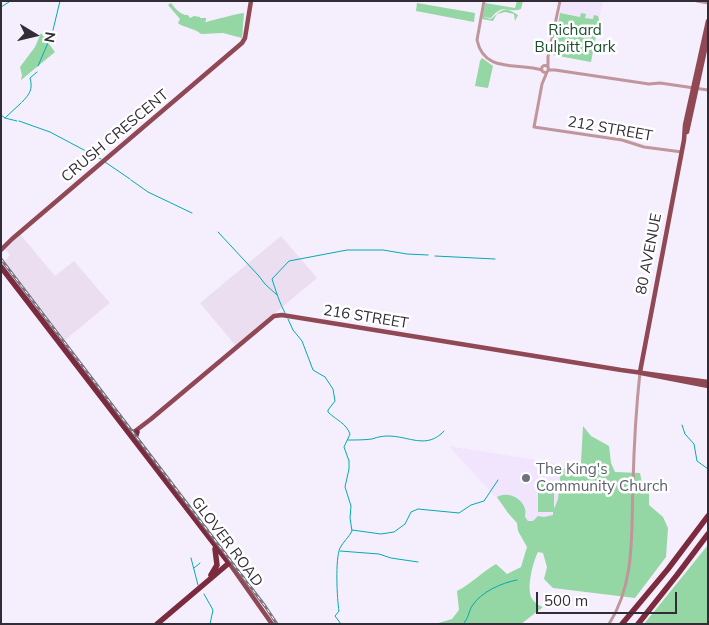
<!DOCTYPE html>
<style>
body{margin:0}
#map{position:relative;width:709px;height:625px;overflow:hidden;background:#f5eefd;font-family:Mulish,sans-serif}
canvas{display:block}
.frame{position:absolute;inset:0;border:2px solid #312c35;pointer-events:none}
.north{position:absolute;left:10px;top:10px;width:50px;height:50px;-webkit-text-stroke:4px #fff;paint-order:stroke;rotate:99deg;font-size:14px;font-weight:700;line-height:20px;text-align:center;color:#312c35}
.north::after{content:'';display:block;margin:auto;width:18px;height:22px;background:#312c35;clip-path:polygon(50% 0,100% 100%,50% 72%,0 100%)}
.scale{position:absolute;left:536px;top:592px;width:141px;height:22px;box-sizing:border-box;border:2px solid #312c35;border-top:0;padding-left:6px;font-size:15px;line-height:18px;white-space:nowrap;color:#312c35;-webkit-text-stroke:4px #fff;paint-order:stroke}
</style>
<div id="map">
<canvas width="709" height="625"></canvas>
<div class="frame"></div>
<div class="north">N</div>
<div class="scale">500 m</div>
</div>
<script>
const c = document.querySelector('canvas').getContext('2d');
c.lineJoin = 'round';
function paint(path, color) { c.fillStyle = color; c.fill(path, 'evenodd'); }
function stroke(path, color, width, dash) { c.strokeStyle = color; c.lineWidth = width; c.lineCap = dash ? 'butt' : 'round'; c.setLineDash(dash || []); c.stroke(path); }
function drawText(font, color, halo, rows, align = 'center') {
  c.font = font + ' Mulish,sans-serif'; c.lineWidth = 5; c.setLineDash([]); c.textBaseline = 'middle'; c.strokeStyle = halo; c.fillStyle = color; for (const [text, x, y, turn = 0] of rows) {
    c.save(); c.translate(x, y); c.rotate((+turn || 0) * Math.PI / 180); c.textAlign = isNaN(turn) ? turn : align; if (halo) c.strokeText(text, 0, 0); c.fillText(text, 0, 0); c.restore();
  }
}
paint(new Path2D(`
 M20 234 55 276 74 261 110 303 65 340 5 261 10 255 5 249Z
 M281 236 317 278 236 346 200 303Z`), '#ecdef1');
paint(new Path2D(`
 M562 1H603L599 20 560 13Z
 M449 446 579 467 547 554Z`), '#f1e5fe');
paint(new Path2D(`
 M517 1H523L521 9C507 14 504 2 491 18L482 17 491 19C502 9 505 6 518 15L515 21 514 14 505 12 497 14 493 21 482 19 485 3 515 8Z
 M171 3C175 8 181 16 188 15L190 18 194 16 200 17V20V18H206V21H204L206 22C219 19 230 15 244 13L242 38 223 33 201 34C195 28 184 28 178 23L180 19 168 5Z
 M417 3 475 13 474 22 416 11Z
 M560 13 580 17 581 13 586 14 585 18 593 19 594 15 598 16 599 20 591 62 553 55Z
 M41 33 55 52 21 80 22 75 20 67 35 47Z
 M482 58 493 66 488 88 475 86 480 61Z
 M583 426 591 436 609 446 611 463 615 472 640 473 643 488 649 492V505L663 517 668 528 666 557 635 598 553 588 544 579 547 567 543 553 538 552C533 562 525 591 533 600 535 603 540 606 543 607L521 624H435L452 619 459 610 457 591C471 584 482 572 496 564L507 574 521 567 527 547 518 531 517 523 508 513 497 497C507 491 522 497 525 509 526 511 525 514 525 517L528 521H533L538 516 544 517 553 515V512H538V481L554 482V509L558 499 561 468 574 470 581 463Z
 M708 545V624H644Z`), '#94d6a4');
stroke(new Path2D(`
 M1 7 9 2
 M53 30 60 1
 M38 66 51 36
 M22 102C30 94 33 89 30 78L37 72
 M1 115 5 118 17 121
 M5 118 21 103
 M19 121 50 132 101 159
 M105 162 130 179
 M131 180 148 192 192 213
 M218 232 258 275 265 284 277 295
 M435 256 495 259
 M285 313C279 302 276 291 272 279L289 261 347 250H383L407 254 428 255
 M288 319 293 330 302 341 313 370 325 377 333 389 335 401 328 410V412C336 420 346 423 350 434L344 447 349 461V469L345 487 351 506 350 518 352 531C349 537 343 542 340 548 335 559 337 599 339 611L335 616 341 624
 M682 425 685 434 694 444 697 461 708 469
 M348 440C356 440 364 440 372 439 378 437 382 436 388 436 409 436 427 450 444 431
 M352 530 381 534 394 532 405 524 411 512 418 509 459 513 471 505 484 501 498 480
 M340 551 379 554 391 558 418 562
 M191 558 198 585
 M194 568 200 563
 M204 594 213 610 210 624
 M346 624H347
 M463 624C469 618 468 613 472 606 481 592 501 583 517 580`), '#00acae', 1);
stroke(new Path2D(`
 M484 1 477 40C484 74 519 62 542 70
 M697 1 708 3
 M541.5 69a3.5 3.5 0 1 1 7 0a3.5 3.5 0 1 1-7 0Z
 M548 66V57L560 1
 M548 70H555L649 84 660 83 708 90
 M547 72 542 84 534 127 622 140 644 147 682 152
 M609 624C636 582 631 531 633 483 634 446 636 409 640 372`), '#c0969b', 3);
stroke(new Path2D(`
 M687 132 708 36
 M1 250 12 239 242 43 245 38 251 1
 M640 372 684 140 685 125 708 21
 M641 373 708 386
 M128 431 134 432 151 419 274 316 282 315 621 370 708 382
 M229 563 272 624`), '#904855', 4.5);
stroke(new Path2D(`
 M1 267 229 563 157 624
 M137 442 135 438 137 432
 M211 575 217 565 215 549
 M622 624 668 569 708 516
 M638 624 677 575 708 534`), '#7c2a3d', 5.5);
const rail = new Path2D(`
 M1 259 265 606 277 624`);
stroke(rail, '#7b7581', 3);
stroke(rail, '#fff', 1, [4]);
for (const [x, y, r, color] of [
 [526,478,5,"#6b7280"]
]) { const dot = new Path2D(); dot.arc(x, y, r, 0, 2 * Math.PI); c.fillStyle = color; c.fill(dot); stroke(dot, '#fff', 2); }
drawText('15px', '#18512c', '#fff', [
 ["Richard",575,30],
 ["Bulpitt Park",575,47]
]);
drawText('15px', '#312c35', '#fff', [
 ["212 STREET",610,129,10],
 ["CRUSH CRESCENT",115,136,-40],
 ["80 AVENUE",649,254,-79],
 ["216 STREET",366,317,9],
 ["GLOVER ROAD",227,542,53]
]);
drawText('15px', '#5b616d', '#fff', [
 ["The King's",536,469],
 ["Community Church",536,486]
], 'left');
</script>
